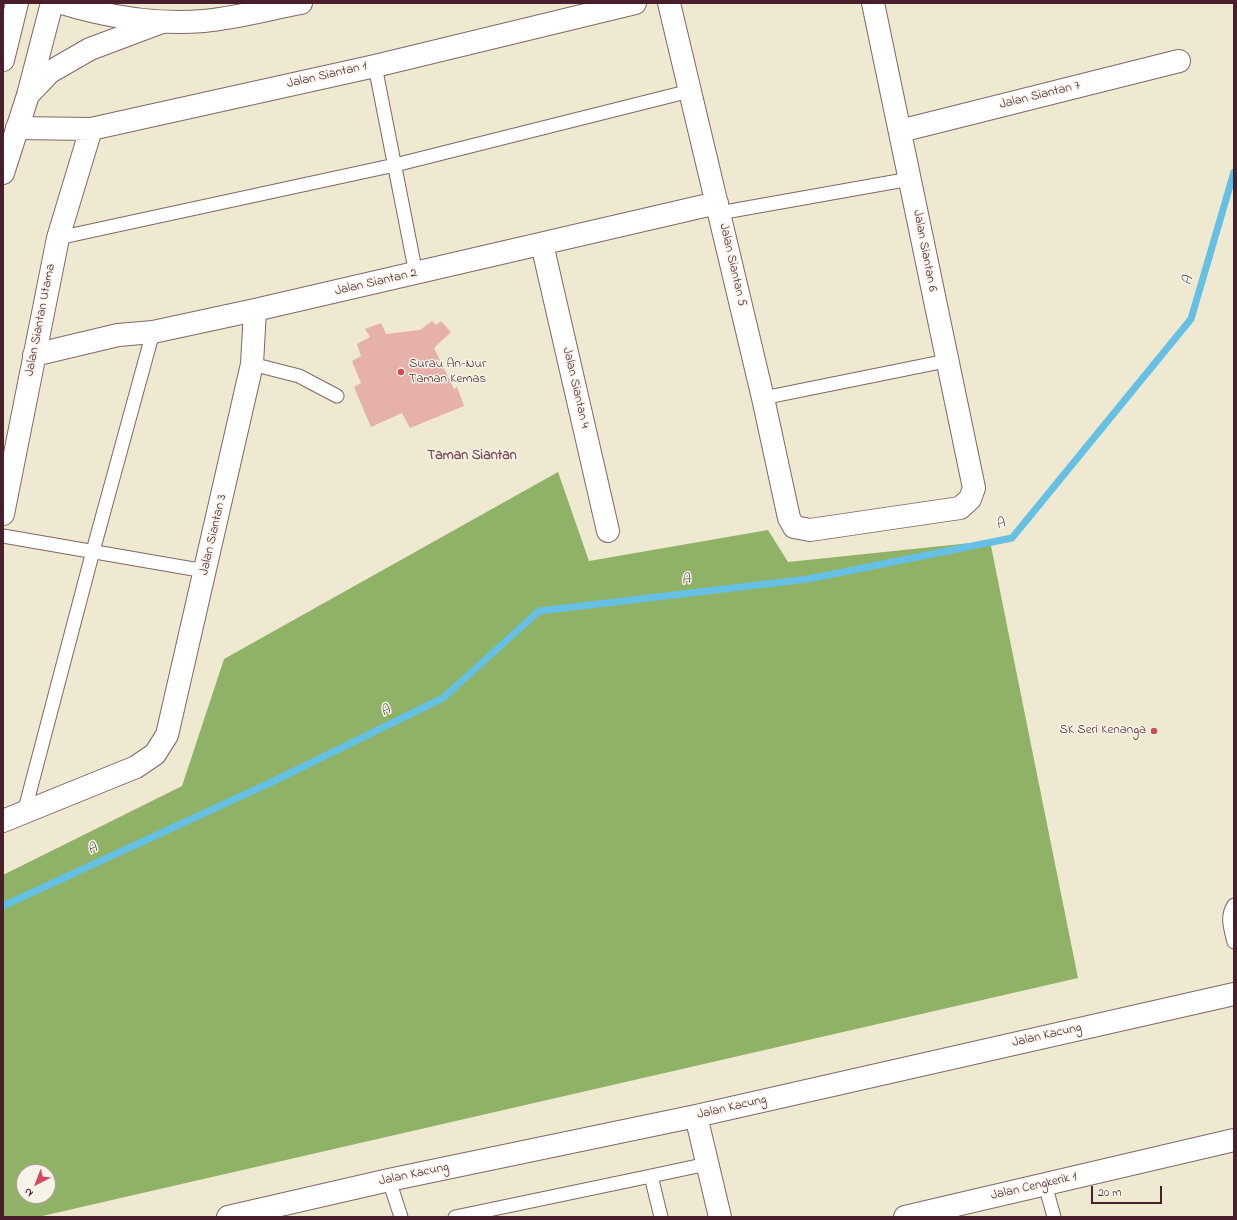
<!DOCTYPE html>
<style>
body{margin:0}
#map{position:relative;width:1237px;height:1220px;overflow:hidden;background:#eee9d0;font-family:"Indie Flower",sans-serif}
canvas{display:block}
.frame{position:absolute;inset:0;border:4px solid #4a1f2b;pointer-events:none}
.north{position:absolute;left:16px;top:1164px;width:40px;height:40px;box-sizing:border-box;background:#f7f3e8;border:1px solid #b29e9c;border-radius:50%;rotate:222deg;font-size:11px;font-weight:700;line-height:16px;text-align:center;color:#4a1f2b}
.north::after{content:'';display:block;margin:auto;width:14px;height:18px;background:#d1495b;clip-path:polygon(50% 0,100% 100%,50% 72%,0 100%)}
.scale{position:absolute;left:1091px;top:1186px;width:71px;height:18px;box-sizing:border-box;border:2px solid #4a1f2b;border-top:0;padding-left:5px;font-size:12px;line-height:14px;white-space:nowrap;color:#4a1f2b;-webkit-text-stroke:3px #f7f3e8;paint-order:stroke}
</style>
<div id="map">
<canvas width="1237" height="1220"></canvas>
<div class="frame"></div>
<div class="north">N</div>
<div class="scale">20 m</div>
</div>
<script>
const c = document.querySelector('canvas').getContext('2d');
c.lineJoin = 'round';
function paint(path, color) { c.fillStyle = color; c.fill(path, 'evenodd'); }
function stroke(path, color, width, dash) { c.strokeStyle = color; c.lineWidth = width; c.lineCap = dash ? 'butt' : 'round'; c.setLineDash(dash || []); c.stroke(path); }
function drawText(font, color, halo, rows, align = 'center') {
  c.font = font + ' "Indie Flower",sans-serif'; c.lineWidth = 3; c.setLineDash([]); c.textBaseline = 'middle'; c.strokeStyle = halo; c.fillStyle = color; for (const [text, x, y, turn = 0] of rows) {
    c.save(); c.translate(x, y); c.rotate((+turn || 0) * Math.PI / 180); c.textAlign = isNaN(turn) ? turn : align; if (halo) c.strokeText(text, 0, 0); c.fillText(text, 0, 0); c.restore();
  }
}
paint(new Path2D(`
 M558 472 589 561 768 530 788 562 990 541 1078 978 38 1217H3V875L182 786 224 659ZM24 1172H48V1196H24Z`), '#90b266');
stroke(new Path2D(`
 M3 906 276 780 443 698 539 611 808 579 1012 538 1191 319 1234 172`), '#65c0e3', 7);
paint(new Path2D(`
 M432 321 436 325 441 321 451 332 434 348 454 389 457 387 464 406 410 428 402 413 371 427 354 387 361 383 352 361 361 356 357 344 370 337 365 329 381 323 386 334 420 330Z`), '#e6b1aa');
const lane = new Path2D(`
 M375 66 416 274
 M719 213 910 179
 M58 238 395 165 690 91
 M252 364 299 376 337 396
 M763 398 946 361
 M3 536 205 571
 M24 813 93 551 153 332
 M1234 905C1226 917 1231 929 1234 942
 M651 1176 707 1164
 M389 1180 401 1217
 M1045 1184 1054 1217
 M455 1217 651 1176 661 1217`);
const street = new Path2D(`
 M669 3 763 398 789 518 794 527 810 530 960 508 970 499 974 488 873 3
 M17 128 91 129 375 66 635 3
 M900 131 1179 61
 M542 244 608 531
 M34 355 118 335 153 332 255 310 717 203
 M3 514 58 238 91 129
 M3 821 136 767 155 754 167 735 252 364 255 310
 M696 1116 720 1217
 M228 1217 389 1180 696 1116 1234 994
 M905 1217 1234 1140`);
const secondary = new Path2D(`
 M62 3C108 17 156 25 204 21 236 18 269 9 301 3`);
const primary = new Path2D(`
 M3 60 17 3
 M29 94 50 72 90 49 162 22
 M3 173 28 95 52 3`);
stroke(lane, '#836665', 15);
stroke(street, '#836665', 24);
stroke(secondary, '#836665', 24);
stroke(primary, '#836665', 24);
stroke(lane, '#fff', 13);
stroke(street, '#fff', 22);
stroke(secondary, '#fff', 22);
stroke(primary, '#fff', 22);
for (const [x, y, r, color] of [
 [401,372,4,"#d1495b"],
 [1154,731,4,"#d1495b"]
]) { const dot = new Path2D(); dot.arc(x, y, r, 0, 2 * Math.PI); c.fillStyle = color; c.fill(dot); stroke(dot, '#f7f3e8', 1.5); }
drawText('13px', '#4a1f2b', '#f7f3e8', [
 ["Jalan Siantan 1",327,76,-13],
 ["Jalan Siantan 7",1040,96,-14],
 ["Jalan Siantan 6",924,251,79],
 ["Jalan Siantan 5",732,265,77],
 ["Jalan Siantan 2",376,283,-13],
 ["Jalan Siantan Utama",41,320,-79],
 ["Jalan Siantan 4",575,388,77],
 ["Jalan Siantan 3",214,535,-77],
 ["Jalan Kacung",1047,1036,-13],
 ["Jalan Kacung",732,1108,-13],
 ["Jalan Kacung",414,1175,-12],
 ["Jalan Cengkerik 1",1034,1187,-13]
]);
drawText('13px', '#4a1f2b', '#f7f3e8', [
 ["Surau An-Nur",409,365],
 ["Taman Kemas",409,380],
 ["SK Seri Kenanga",1146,731,"right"]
], 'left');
drawText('italic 14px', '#524f62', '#f7f3e8', [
 ["A",1189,281,-74],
 ["A",1001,525,-21],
 ["A",686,581,-7],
 ["A",386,712,-26],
 ["A",93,850,-25]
]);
drawText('bold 14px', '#815257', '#f7f3e8', [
 ["Taman Siantan",472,457]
]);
</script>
